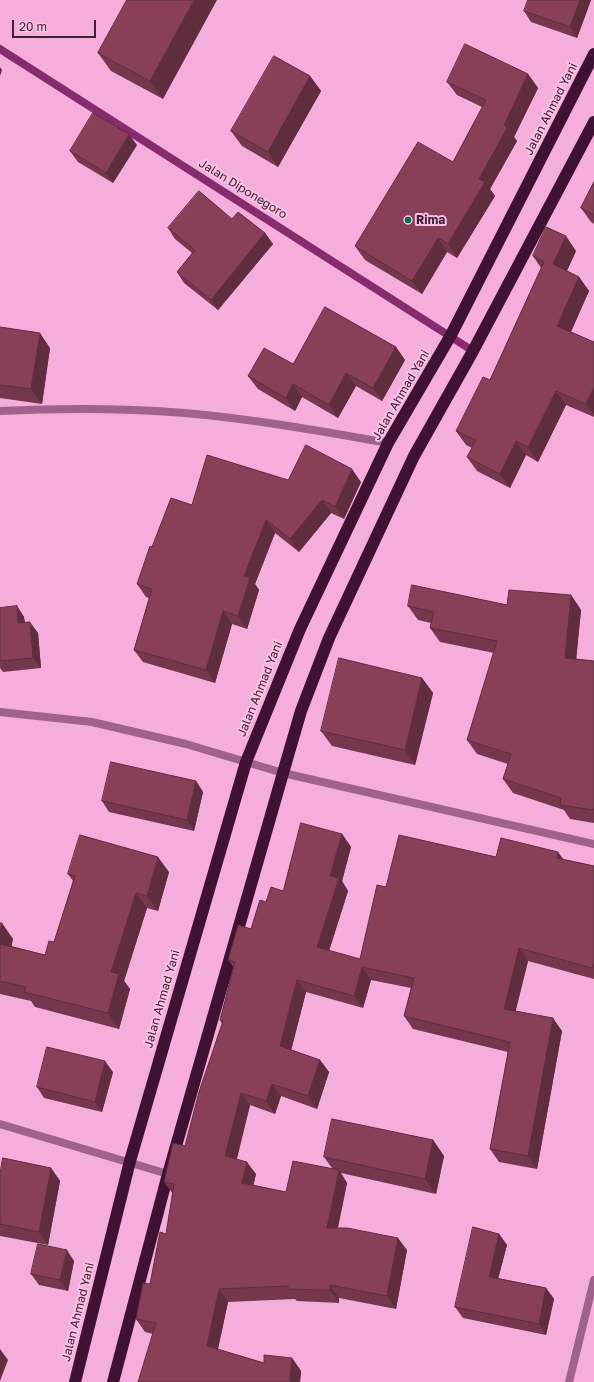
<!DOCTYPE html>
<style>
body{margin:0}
#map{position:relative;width:594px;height:1382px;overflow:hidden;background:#f5addc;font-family:"Golos Text",sans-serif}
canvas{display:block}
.scale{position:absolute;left:12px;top:20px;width:84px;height:18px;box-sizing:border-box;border:2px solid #3c2133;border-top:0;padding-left:5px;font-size:12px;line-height:14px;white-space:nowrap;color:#3c2133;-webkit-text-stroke:3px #fac0e5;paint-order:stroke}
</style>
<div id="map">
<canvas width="594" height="1382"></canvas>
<div class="scale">20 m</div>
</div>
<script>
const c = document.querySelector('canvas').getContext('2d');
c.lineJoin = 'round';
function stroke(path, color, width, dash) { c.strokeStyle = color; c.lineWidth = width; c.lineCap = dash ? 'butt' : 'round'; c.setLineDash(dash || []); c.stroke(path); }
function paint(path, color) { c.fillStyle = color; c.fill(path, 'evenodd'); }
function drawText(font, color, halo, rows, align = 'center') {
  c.font = font + ' "Golos Text",sans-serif'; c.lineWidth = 4; c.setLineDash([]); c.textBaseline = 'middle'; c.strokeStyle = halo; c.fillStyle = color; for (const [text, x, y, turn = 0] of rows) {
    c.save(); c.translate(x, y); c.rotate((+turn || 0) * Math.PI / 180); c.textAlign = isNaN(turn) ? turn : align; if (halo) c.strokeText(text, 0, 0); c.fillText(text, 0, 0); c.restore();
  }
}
stroke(new Path2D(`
 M0 411C62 408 123 408 185 413 253 419 321 431 388 443
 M0 712 92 722 186 744 283 773 594 844
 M0 1124 168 1174
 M569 1382 594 1280`), '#9f628b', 8);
stroke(new Path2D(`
 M0 49 473 351`), '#852c6c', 8);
stroke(new Path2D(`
 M75 1382 130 1161 246 762 300 629 388 443 451 335 594 54
 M113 1382 168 1174 283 773 301 711 329 638 414 456 473 351 594 122`), '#3f1132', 12);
paint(new Path2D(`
 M127 0 163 99 111 71 98 53Z
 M591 0 577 38 531 22 524 11Z
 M528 74 538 88 514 137 517 141 490 189 495 196 457 258 447 252 422 294 365 260 355 246 453 162 482 107 457 95 447 82Z
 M310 76 321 91 278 167 242 146 231 131Z
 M137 145 113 183 78 162 70 151Z
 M594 182V224L591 222 581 208Z
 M232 219 265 233 273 244 218 310 184 283 177 272 192 253 175 239 168 228Z
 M576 251 567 271 579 277 589 291 571 332 594 342V417L566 405 538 462 526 455 510 488 477 471 467 457 472 448 466 445 456 431 490 380 541 268 533 256Z
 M0 327 50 348 42 404 0 398Z
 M396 347 405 360 382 401 356 386 338 418 302 397 295 411 258 389 248 376 293 364Z
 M288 480 361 482 344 519 331 513 299 552 275 533 255 584 259 590 247 629 232 624 215 683 143 662 134 650 149 598 146 597 137 584 152 547 192 505Z
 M571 595 581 610 576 659 594 661V823L570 819 564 810 513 793 503 779 508 764 477 754 467 740 494 653 440 642 430 628 431 623 418 620 408 606 507 605Z
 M17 606 24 617 25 623 38 633 41 668 3 672 0 668V608Z
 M422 678 433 693 415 765 332 746 321 731Z
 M196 781 203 792 194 831 109 812 102 801Z
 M342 834 351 847 342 881 348 891 329 951 360 959 386 887 496 857 563 859 594 866V979L528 961 515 1012 562 1031 537 1169 499 1162 490 1149 508 1052 413 1029 404 1016 411 988 371 980 363 1008 306 992 291 1050 320 1060 329 1072 317 1109 281 1096 275 1114 250 1105 237 1159 256 1174 253 1185 286 1192 332 1168 324 1157 433 1140 444 1156 436 1194 341 1173 347 1183 338 1228 407 1250 396 1309 339 1298V1303L297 1301 295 1299 228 1302 218 1349 264 1363 292 1358 301 1371 300 1382 153 1334 145 1332 136 1319 150 1284 166 1234 173 1194 164 1182 185 1146 222 1024 220 1020 234 968 228 960 251 929 266 902 283 891Z
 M169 872 158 911 147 908 124 981 130 989 119 1029 35 1007 31 1001 0 994V923L13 939 11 946 45 955 54 942 73 881 68 874Z
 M113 1072 102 1112 44 1098 37 1087Z
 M51 1168 60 1181 48 1245 0 1236V1174Z
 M499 1234 507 1245 498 1278 546 1288 554 1299 546 1335 463 1318 455 1307Z
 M74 1261 68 1291 39 1285 31 1274Z`), '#75374d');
paint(new Path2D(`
 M194 0H217L163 99 150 81Z
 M580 0H591L577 38 570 27Z
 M0 67 2 70 0 76Z
 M528 74 538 88 514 137 517 141 490 189 495 196 457 258 448 244Z
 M310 76 321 91 278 167 268 152Z
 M129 134 137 145 113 183 106 173Z
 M265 233 273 244 218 310 211 300Z
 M566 236 576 251 563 279 553 264Z
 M438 238 447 252 422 294 412 281Z
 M579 277 589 291 567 340 557 326Z
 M40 333 50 348 42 404 31 389Z
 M396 347 405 360 382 401 373 388Z
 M346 373 356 386 338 418 329 405Z
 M293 384 302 397 295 411 286 398Z
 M594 387V414L586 404Z
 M556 391 566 405 538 462 528 447Z
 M516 441 526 455 510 488 500 474Z
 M352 469 361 482 344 519 335 507Z
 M322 500 331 513 299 552 290 539Z
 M266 520 275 533 255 584 259 590 247 629 238 616 244 576Z
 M571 595 581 610 575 672 565 658Z
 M17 606 24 617 26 634 18 623Z
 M223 611 232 624 215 683 206 670Z
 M30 622 38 633 41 668 33 658Z
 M422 678 433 693 415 765 405 750Z
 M196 781 203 792 194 831 187 820Z
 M342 834 351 847 342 881 348 891 326 960 317 947 330 876Z
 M558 852 567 864 557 858Z
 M158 857 169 872 158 911 147 896Z
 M136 893 147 908 124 981 130 989 119 1029 108 1013 111 972Z
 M2 923 13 939 9 958 0 946V933Z
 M519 948 528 961 513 1022 504 1009Z
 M362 967 371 980 363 1008 354 996Z
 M297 980 306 992 289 1059 280 1046Z
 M553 1018 562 1031 537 1169 528 1156Z
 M320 1060 329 1072 317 1109 308 1096Z
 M105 1061 113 1072 102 1112 95 1102Z
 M272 1084 281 1096 275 1114 266 1101Z
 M241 1093 250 1105 234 1169 225 1156Z
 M433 1140 444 1156 436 1194 425 1179Z
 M247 1162 256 1174 251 1196 242 1183Z
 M51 1168 60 1181 48 1245 39 1232Z
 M339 1170 347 1183 335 1240 327 1228Z
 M499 1234 507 1245 496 1287 489 1277Z
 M398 1238 407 1250 396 1309 387 1296Z
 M67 1250 74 1261 68 1291 60 1280Z
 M330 1285 339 1298V1303L330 1290Z
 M546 1288 554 1299 546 1335 539 1324Z
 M219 1289 228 1302 216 1358 207 1346Z
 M0 1349 8 1360 0 1381Z
 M292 1358 301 1371 300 1382H290Z`), '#5f2d3e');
const building = new Path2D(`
 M127 0H194L150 81 98 53Z
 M528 0H580L570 27 524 11Z
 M465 44 528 74 504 125 507 128 479 179 485 182 448 244 438 238 412 281 355 246 418 142 453 162 486 100 447 82Z
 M274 56 310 76 268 152 231 131Z
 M93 113 129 134 106 173 70 151Z
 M594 182V215L581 208Z
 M199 191 232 219 238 212 265 233 211 300 177 272 195 250 168 228Z
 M546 227 566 236 553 264 579 277 557 326 594 342V387L586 404 556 391 528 447 516 441 500 474 467 457 476 440 456 431 483 377 490 380 544 262 533 256Z
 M325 307 396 347 373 388 346 373 329 405 293 384 286 398 248 376 264 348 293 364Z
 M0 327 40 333 31 389 0 385Z
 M306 445 352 469 335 507 322 500 290 539 266 520 244 576 250 578 238 616 223 611 206 670 134 650 152 589 137 584 150 546 152 547 171 498 192 505 207 455 288 480Z
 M412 585 507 605 509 590 571 595 565 658 594 661V810L560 805 561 798 503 779 511 754 467 740 497 641 430 628 434 612 408 606Z
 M17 606 18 623 30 622 33 658 0 661V608Z
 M339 658 422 678 405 750 321 731Z
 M111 762 196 781 187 820 102 801Z
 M301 823 342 834 330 876 339 878 317 947 360 959 377 885 386 887 399 835 496 857 501 838 558 852 557 858 594 866V963L592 968 519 948 504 1009 553 1018 528 1156 490 1149 510 1042 404 1016 414 978 362 967 354 996 297 980 280 1046 320 1060 308 1096 272 1084 266 1101 241 1093 225 1156 247 1162 242 1183 286 1192 293 1161 339 1170 327 1228H347L398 1238 387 1296 330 1285V1290L288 1289V1286L219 1289 207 1346 264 1363V1355L292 1358 290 1382H138L156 1323 136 1319 143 1283 150 1284 160 1232 166 1234 174 1184 164 1182 173 1143 185 1146 199 1092 223 1021 220 1020 235 962 228 960 238 925 251 929 260 900 266 902 271 887 283 891Z
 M80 835 158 857 147 896 136 893 111 972 119 974 108 1013 24 992 26 987 0 981V944L45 955 49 941 54 942 75 876 68 874Z
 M0 923H2L0 933Z
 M47 1047 105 1061 95 1102 37 1087Z
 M332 1119 433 1140 425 1179 324 1157Z
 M3 1158 51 1168 39 1232 0 1224V1174Z
 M473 1227 499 1234 489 1277 546 1288 539 1324 455 1307Z
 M38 1244 67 1250 60 1280 31 1274Z`);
paint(building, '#884059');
stroke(building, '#5f2d3e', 1);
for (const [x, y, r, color] of [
 [408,220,4,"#006f47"]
]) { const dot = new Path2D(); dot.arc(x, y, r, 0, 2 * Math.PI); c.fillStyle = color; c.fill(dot); stroke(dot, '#fac0e5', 1.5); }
drawText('12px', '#3c2133', '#fac0e5', [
 ["Jalan Ahmad Yani",551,109,-63],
 ["Jalan Diponegoro",243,189,32],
 ["Jalan Ahmad Yani",401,395,-60],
 ["Jalan Ahmad Yani",260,689,-68],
 ["Jalan Ahmad Yani",162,999,-74],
 ["Jalan Ahmad Yani",78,1312,-76]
]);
drawText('bold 12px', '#3c2133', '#fac0e5', [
 ["Rima",416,220]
], 'left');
</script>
